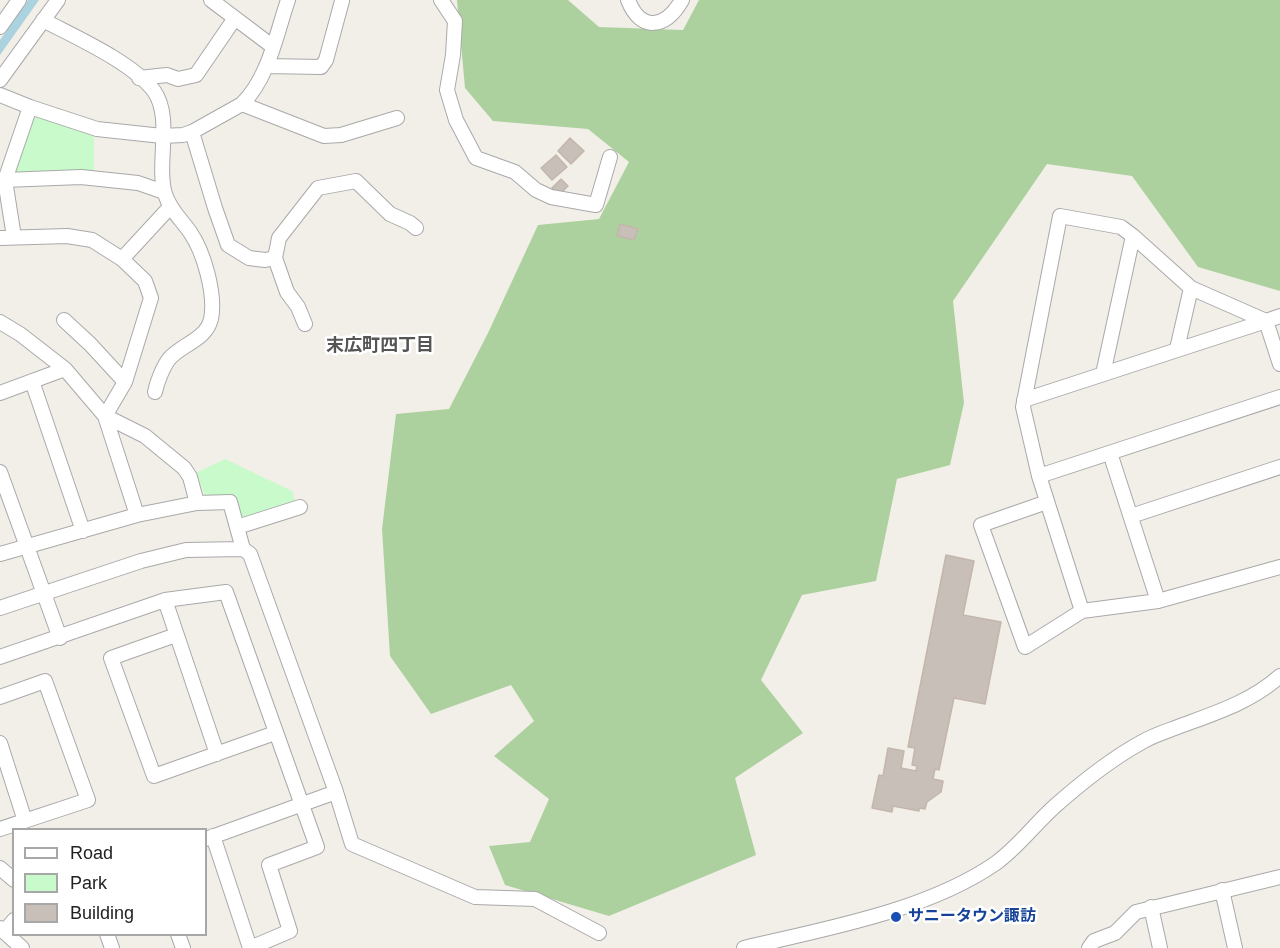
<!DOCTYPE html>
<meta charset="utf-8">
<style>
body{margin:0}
#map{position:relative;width:1280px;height:948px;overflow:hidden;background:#f2efe9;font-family:Arial,sans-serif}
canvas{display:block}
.legend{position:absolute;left:12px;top:828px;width:195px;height:108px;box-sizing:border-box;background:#fff;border:2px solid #a7a7a7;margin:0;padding:8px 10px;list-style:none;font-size:18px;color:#222}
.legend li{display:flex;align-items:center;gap:12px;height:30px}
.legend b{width:30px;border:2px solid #a7a7a7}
</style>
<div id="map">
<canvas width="1280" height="948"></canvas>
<ul class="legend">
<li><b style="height:8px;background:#fff"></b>Road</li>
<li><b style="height:16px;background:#c8facc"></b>Park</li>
<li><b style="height:16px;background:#c7bfb8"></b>Building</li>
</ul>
</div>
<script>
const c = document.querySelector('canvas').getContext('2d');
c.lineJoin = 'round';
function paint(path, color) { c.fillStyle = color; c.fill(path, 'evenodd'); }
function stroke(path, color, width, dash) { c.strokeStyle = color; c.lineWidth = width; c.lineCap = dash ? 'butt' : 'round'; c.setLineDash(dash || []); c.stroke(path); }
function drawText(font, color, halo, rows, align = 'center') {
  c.font = font + ' Arial,"Noto Sans JP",sans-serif'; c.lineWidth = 5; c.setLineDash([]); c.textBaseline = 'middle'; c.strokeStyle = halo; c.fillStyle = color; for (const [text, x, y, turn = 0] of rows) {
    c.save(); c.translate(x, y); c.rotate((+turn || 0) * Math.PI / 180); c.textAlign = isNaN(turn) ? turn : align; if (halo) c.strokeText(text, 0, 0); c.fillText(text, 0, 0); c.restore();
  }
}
paint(new Path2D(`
 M457 0H568L599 27 683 30 699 0H1280V291L1198 267 1132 176 1047 164 953 301 964 403 950 465 897 479 876 581 802 595 761 680 803 733 735 778 756 855 609 916 505 885 489 846 530 842 549 799 494 756 534 721 511 685 431 714 390 656 382 529 396 414 449 409 488 333 538 225 599 219 629 162 588 129 493 121 465 88Z`), '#add19e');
paint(new Path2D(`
 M34 115 94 136V173L11 176Z
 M225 459 292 491 296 503 242 520 233 499 206 498 196 473Z`), '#c8facc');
paint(new Path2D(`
 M28 0H39L0 55V40Z`), '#aad3df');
const building = new Path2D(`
 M570 138 584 151 571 164 558 151Z
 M556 155 567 167 552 180 541 168Z
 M561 179 568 186 559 195 552 188Z
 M620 224 638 229 634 240 617 236Z
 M946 555 974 561 963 615 1001 622 985 704 954 698 939 770 935 769 933 779 943 781 941 792 927 802 925 809 919 808V811L893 806 892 812 872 808 879 775 883 776 888 748 904 751 901 768 916 771 917 766 912 765 915 748 908 747Z`);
paint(building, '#c7bfb8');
stroke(building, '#c4b6ab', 1.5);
const minor = new Path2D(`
 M211 0 272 46
 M441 0 455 21 453 55 447 90 456 120 476 158 515 172 536 190 551 197 596 205 610 157
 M628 0C641 33 666 28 682 0
 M43 20C75 37 132 62 154 91 173 118 156 164 165 194 170 210 181 219 190 232 204 252 216 295 211 319 206 340 182 344 169 359 163 367 157 382 155 392
 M0 27 19 0
 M266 66 321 67 326 60 342 1
 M139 78 167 75 178 79 196 75 235 18
 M0 80 58 0
 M0 95 30 107 97 129 162 136 183 135 192 132 242 104C269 77 276 35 288 0
 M242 104 324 136 341 135 397 118
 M192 132 215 208 228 245 249 258 265 260 275 258
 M5 180 81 177 138 183 164 192
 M14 237 5 180 30 107
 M0 238 67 236 92 240 122 259 145 281 151 298 125 382 90 344 64 320
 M122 259 170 207
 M0 322 20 334 65 369 105 416 145 436 184 468 190 477 197 503 230 502 243 549
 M305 324 298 307 287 292 275 258 279 238 318 188 356 181 390 214 410 223 416 228
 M1177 349 1191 288
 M1103 374 1133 236
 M32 381 83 531
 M0 393 65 369
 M1280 397 1039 476 1082 611 1158 601 1280 567
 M1024 400 1266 321 1280 364
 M1110 453 1158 601
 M0 472 60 638
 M1039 476 1023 407 1060 216 1121 227 1133 236 1191 288 1266 321 1280 316
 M1047 502 981 525 1025 647 1082 611
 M137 515 197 503
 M1131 516 1280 467
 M237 527 300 507
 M0 554 137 515 105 416 125 382
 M165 600 217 754
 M0 608 141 561 186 550 243 549 250 554 336 792 352 844 475 897 535 899 599 933
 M176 635 111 658 154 776 275 733
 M0 657 165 600 226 592 317 847 269 865 290 931 250 948
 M0 697 45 681 88 800 0 829
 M0 743 25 821
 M213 836 250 948
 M206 839 336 792
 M0 868 14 880
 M1222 890 1235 948
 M1151 907 1160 948
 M0 928 22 948
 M4 932 14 920
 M107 934 112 948
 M178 934 183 948
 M744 948C824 929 927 911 996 863 1018 847 1034 825 1055 806 1081 783 1111 759 1142 742 1152 736 1164 732 1175 728 1212 714 1250 703 1280 676
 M1089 948 1094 941 1115 933 1136 912 1280 877`);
stroke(minor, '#a9a9a9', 16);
stroke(minor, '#fff', 14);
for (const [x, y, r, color] of [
 [896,917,6,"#1a4fb4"]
]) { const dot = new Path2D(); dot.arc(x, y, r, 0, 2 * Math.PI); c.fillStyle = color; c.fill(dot); stroke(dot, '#fff', 2); }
drawText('bold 16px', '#164399', '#fff', [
 ["サニータウン諏訪",908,917]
], 'left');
drawText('bold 18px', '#555', '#fff', [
 ["末広町四丁目",380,346]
]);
</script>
